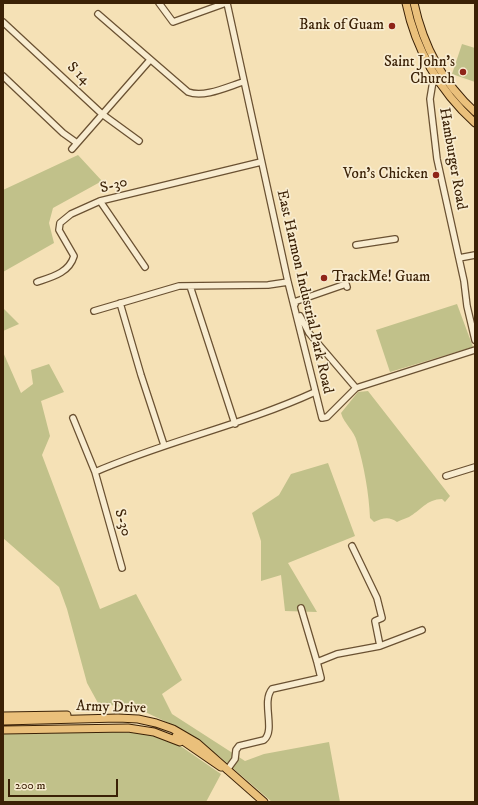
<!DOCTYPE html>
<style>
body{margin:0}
#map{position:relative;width:478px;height:805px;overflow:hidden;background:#f5e1b6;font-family:"IM FELL DW Pica",serif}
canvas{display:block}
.frame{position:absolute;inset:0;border:4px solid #3b2106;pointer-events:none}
.scale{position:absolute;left:8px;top:779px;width:110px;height:18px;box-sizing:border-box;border:2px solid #3b2106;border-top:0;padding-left:5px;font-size:12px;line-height:14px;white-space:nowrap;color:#3b2106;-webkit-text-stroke:3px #f8ecd0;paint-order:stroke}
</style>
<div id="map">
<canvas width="478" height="805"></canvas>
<div class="frame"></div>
<div class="scale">200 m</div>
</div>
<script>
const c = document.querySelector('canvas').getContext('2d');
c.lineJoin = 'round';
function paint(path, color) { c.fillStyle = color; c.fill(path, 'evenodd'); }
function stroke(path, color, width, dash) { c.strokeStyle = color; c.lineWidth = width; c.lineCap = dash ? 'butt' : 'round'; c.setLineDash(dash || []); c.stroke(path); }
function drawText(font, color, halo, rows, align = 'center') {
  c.font = font + ' "IM FELL DW Pica",serif'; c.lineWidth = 3.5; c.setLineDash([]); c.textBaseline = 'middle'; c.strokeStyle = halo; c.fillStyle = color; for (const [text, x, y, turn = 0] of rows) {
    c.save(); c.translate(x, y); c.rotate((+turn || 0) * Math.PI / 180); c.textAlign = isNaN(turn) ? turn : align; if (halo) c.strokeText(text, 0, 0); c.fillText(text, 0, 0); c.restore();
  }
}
paint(new Path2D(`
 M462 44 475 48V82L452 74Z
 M78 155 102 181 53 208 49 223 54 243 3 272V190Z
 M457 304 473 347 390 372 376 330Z
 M3 308 19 324 3 331Z
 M3 352 21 393 33 384 31 370 49 364 64 392 41 401 50 436 42 455 100 609 136 594 182 680 162 694 172 714 245 761 264 754 329 742 340 802H272L220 757 179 728 141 710 98 703 87 683 67 609 59 587 3 538Z
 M368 391 450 496 445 502 442 499C427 499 420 511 409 517 405 519 400 520 397 522 389 516 383 518 374 522L370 518C369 493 364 466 357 442 354 430 344 424 341 413L358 392Z
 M328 463 355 536 288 563 317 612 285 611 281 575 261 581V541L252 513 279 495 291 474Z
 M116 732 146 733 179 745 221 774 206 802 3 801V734Z`), '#c1c18a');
const minor = new Path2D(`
 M159 3 173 22 226 3
 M227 3 288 282 322 418 327 417 356 388 475 350
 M98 14 188 92C204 98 227 87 243 82
 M3 22 102 114 139 141
 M434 75 430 99 437 159 464 281 467 306 475 340
 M3 76 63 133 77 143
 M72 149 150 60
 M100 201 145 267
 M356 245 395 239
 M459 258 475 255
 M37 282C52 277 69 273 74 256L59 230 60 223 71 214 100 201 261 162
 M190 286 235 424
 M120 303 141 375 164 445
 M295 304 294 302 346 284 347 287
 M94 311 179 286 268 285 288 282
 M300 316 309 333 356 388
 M73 418 95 472 122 568
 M95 472C166 441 243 425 315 392
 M446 476 475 467
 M352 546 377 598 382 618 375 621 380 646
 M301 608 317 662
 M227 770 235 759 236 750 239 746 264 740C276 730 261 702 272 689L321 678 317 662 337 654 380 646 422 630`);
const major = new Path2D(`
 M406 3C416 51 439 90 475 123
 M414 3C423 45 443 83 475 112
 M3 716 67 715
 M3 721 118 718 138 719 156 723 173 729 197 743 264 802
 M3 730 128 728 154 732 180 742
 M176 736 221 767`);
stroke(minor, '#6a5132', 8);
stroke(major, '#3b2106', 9);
stroke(minor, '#f8ecd0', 5.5);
stroke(major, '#eac07b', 7);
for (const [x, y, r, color] of [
 [392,26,4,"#8f2418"],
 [463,72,4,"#8f2418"],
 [436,175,4,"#8f2418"],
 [324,278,4,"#8f2418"]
]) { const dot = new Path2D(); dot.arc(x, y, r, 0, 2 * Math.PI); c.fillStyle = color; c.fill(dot); stroke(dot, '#f8ecd0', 1.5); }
drawText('15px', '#3b2106', '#f8ecd0', [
 ["Bank of Guam",384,26],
 ["Saint John's",455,63],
 ["Church",455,80],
 ["Von's Chicken",428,175],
 ["TrackMe! Guam",332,278,"left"]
], 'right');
drawText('15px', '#3b2106', '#f8ecd0', [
 ["S 14",78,74,43],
 ["Hamburger Road",452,159,80],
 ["S-30",114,186,-15],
 ["East Harmon Industrial Park Road",304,292,77],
 ["S-30",122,523,74],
 ["Army Drive",111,708,2]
]);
</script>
